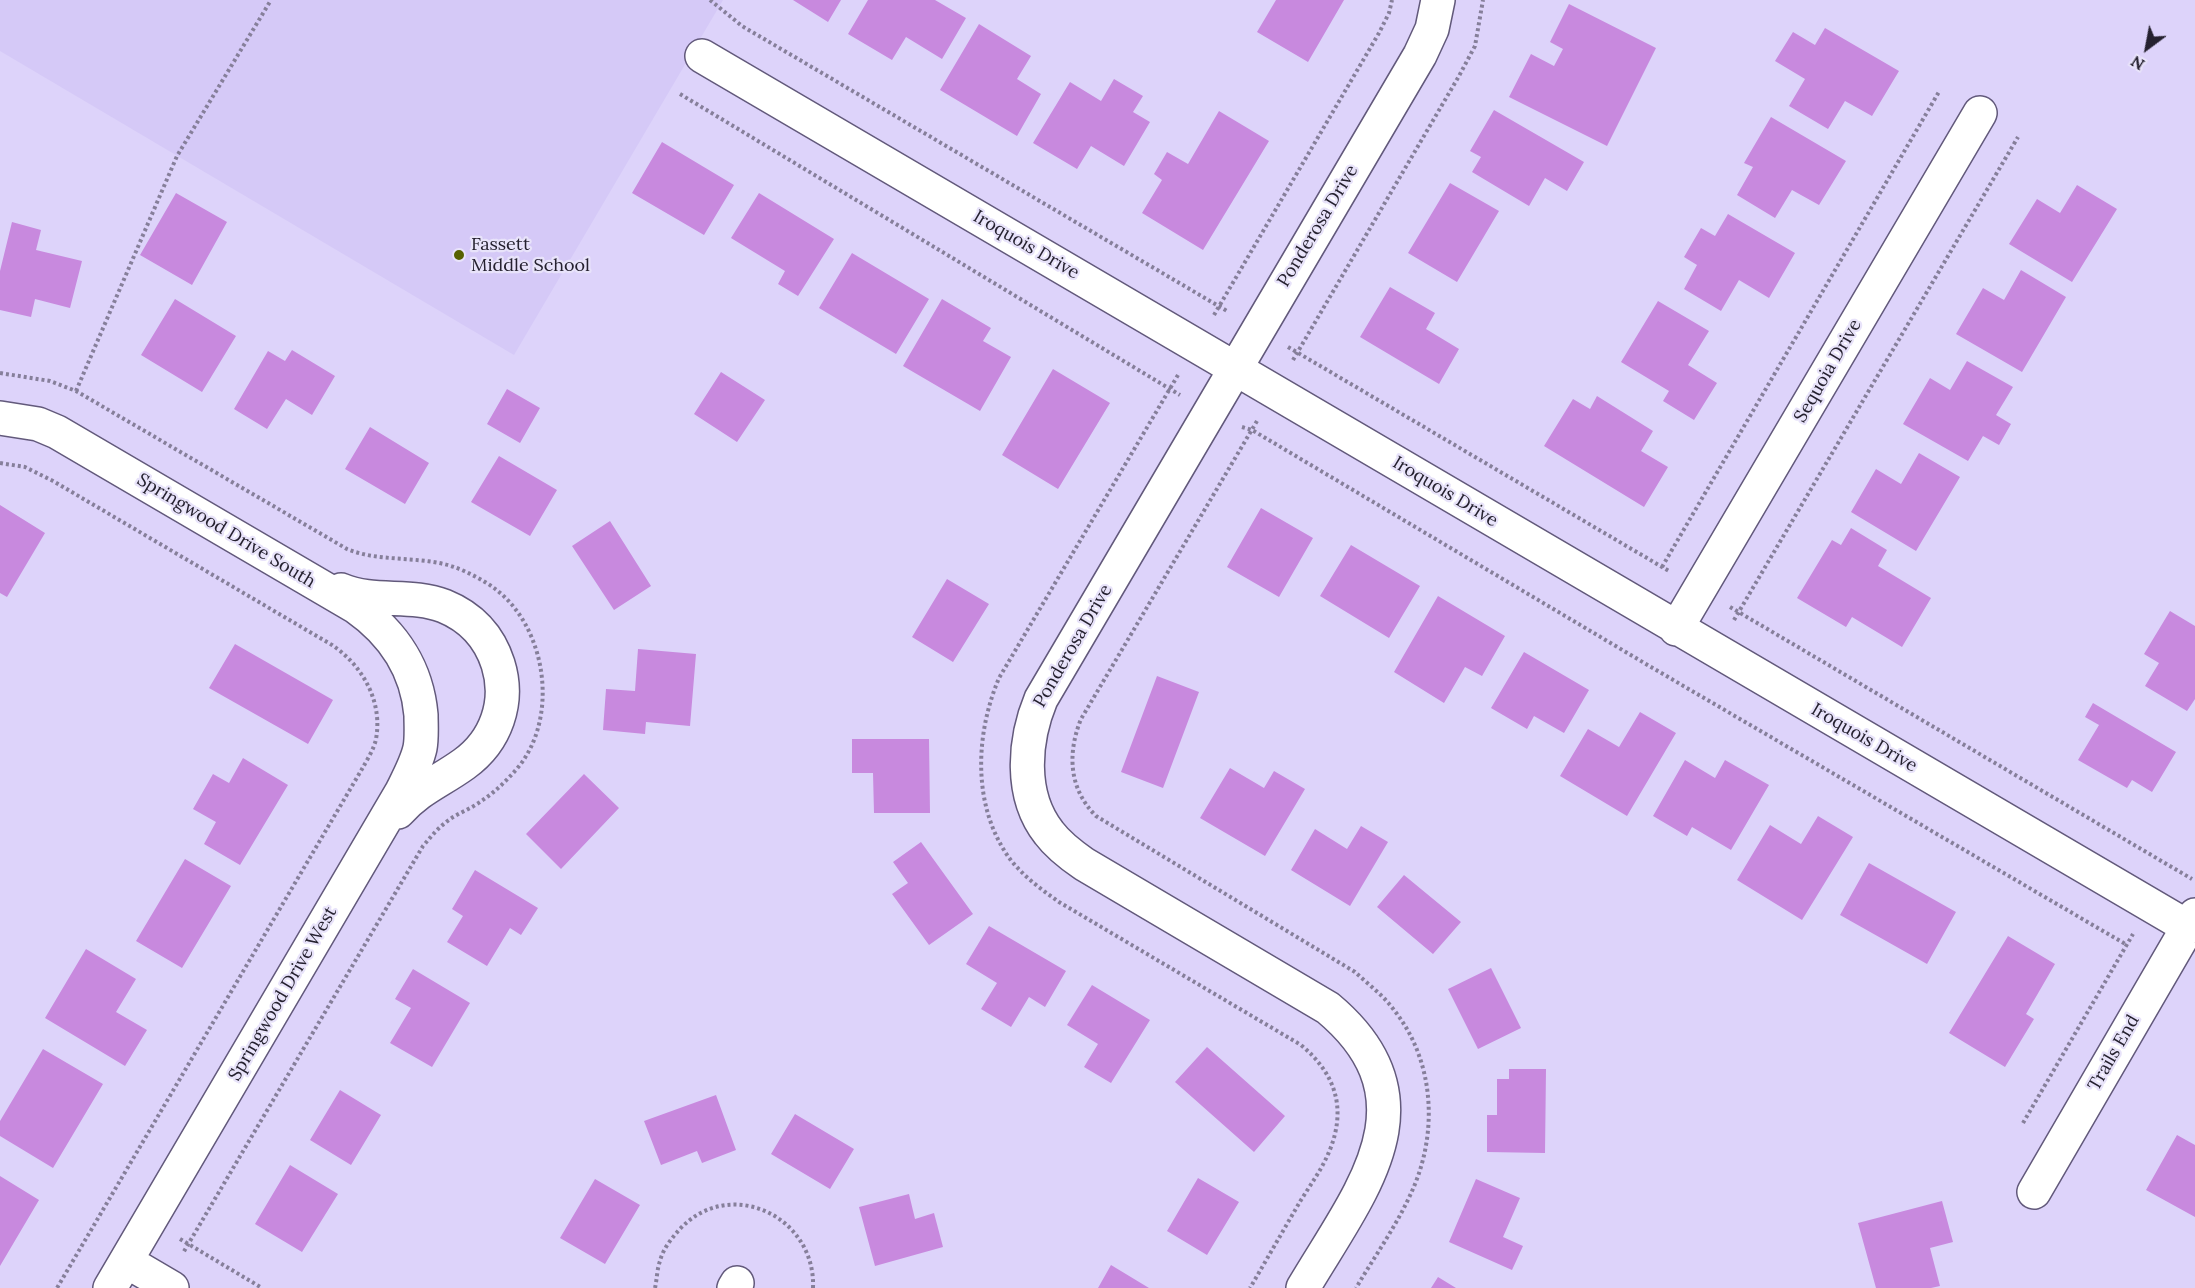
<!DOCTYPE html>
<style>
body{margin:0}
#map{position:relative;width:2195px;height:1288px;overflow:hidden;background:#ddd3fa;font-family:Lora,serif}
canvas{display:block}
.north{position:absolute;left:2117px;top:18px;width:60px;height:60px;-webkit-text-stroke:4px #e8e3fa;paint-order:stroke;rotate:212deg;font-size:16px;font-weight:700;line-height:24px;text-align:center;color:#25212f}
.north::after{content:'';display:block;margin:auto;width:21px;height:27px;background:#25212f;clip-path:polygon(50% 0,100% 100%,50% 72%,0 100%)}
</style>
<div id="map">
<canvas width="2195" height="1288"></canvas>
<div class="north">N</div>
</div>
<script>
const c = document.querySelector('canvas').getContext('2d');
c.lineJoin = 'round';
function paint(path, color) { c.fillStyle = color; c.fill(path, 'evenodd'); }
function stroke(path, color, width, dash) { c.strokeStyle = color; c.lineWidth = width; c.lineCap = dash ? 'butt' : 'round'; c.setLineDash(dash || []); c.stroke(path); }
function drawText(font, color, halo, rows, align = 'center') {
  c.font = font + ' Lora,serif'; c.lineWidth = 4.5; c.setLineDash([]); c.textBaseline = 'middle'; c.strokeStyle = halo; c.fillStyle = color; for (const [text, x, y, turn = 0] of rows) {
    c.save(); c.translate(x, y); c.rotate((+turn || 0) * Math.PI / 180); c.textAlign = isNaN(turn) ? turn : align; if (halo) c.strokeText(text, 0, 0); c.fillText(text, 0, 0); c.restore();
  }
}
paint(new Path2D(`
 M0 0H723L514 355 0 51Z`), '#d5c9f7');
paint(new Path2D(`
 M793 0H841L828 22Z
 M868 0H935L966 18 942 59 906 37 892 60 848 34Z
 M1276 0H1344L1308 62 1257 32Z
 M1569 4 1656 48 1607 146 1509 97 1531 54 1554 66 1563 49 1550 42Z
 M979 24 1031 56 1017 79 1041 94 1017 136 940 90Z
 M1825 28 1899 71 1872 116 1845 101 1828 129 1789 106 1805 79 1775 61 1793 32 1815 45Z
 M1114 79 1143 96 1133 112 1150 122 1124 166 1091 146 1077 169 1033 143 1070 82 1101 101Z
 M1494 110 1584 162 1567 191 1545 178 1529 206 1472 172 1481 157 1470 151Z
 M1219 111 1269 141 1203 250 1142 213 1162 180 1154 174 1167 152 1188 164Z
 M1771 117 1846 161 1819 205 1792 190 1775 218 1737 195 1753 167 1744 163Z
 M662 142 734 185 704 235 632 193Z
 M1450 183 1499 211 1457 282 1408 253Z
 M2077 185 2117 209 2072 282 2009 244 2037 199 2060 213Z
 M176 193 227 222 192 285 140 255Z
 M759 193 834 239 798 296 778 284 785 271 731 238Z
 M1728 214 1795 253 1769 298 1739 280 1721 311 1684 289 1697 265 1684 257 1701 228 1715 236Z
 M12 222 41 230 36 250 82 261 70 308 35 299 31 317 0 310V271Z
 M852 253 929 299 896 354 819 308Z
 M2021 270 2066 297 2022 372 1956 334 1983 288 2004 300Z
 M1390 287 1435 313 1426 329 1459 349 1439 384 1360 337Z
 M175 299 236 336 202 392 141 355Z
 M942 299 991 328 983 341 1011 357 980 411 903 366Z
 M1658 301 1709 331 1688 365 1717 383 1694 420 1663 401 1669 391 1621 362Z
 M292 350 335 376 312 415 286 399 267 429 234 409 268 351 285 361Z
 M1967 361 2013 387 1996 415 2011 424 1999 445 1983 436 1968 461 1903 424 1930 378 1950 390Z
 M1053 369 1110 403 1058 489 1002 455Z
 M721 372 765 400 737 442 694 414Z
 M507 389 540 408 520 443 487 424Z
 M1597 396 1653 431 1641 451 1668 467 1644 507 1544 446 1573 399 1590 409Z
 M370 427 429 463 405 504 345 469Z
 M1919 453 1960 477 1916 551 1851 512 1876 469 1901 484Z
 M499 456 557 490 530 536 471 502Z
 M0 505 45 533 7 597 0 593Z
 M1261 508 1313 538 1279 597 1227 567Z
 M610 521 651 586 614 610 572 546Z
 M1851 528 1887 550 1878 566 1931 598 1902 647 1852 617 1846 627 1797 598 1832 540 1841 545Z
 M1351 545 1420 586 1389 638 1320 596Z
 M947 579 989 604 953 662 912 637Z
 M1438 596 1505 636 1482 676 1465 667 1444 703 1394 672Z
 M2170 611 2195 626V699L2187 711 2145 686 2159 663 2144 654Z
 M235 644 333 700 308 744 209 688Z
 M638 649 696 654 690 726 646 722 645 734 603 730 606 689 635 691Z
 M1524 652 1589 690 1564 733 1534 716 1527 729 1491 708Z
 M1157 676 1199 692 1163 788 1121 772Z
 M2093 703 2176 752 2152 792 2132 780 2127 788 2078 760 2099 725 2085 717Z
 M1640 712 1676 733 1627 816 1560 776 1588 729 1619 747Z
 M852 739H929L930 813H874L873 773H852Z
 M243 758 288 785 240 865 204 844 216 822 193 809 213 774 229 783Z
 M1685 760 1715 778 1725 760 1769 785 1731 850 1692 827 1687 836 1653 816Z
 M1230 768 1264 788 1274 771 1305 789 1265 856 1200 818Z
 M584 774 619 808 561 869 526 834Z
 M1818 816 1853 837 1802 920 1737 880 1770 825 1801 844Z
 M1361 826 1388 842 1350 906 1291 870 1315 829 1347 849Z
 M921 842 973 914 929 945 892 894 908 883 893 862Z
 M185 859 231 886 182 968 136 941Z
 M1869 863 1956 912 1927 964 1840 915Z
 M475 870 538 908 521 935 510 928 487 966 447 942 463 916 452 909Z
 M1404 875 1461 922 1433 954 1377 907Z
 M989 926 1066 971 1045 1007 1029 997 1011 1027 981 1009 997 983 966 964Z
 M2008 936 2055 964 2026 1014 2034 1019 2005 1067 1949 1033Z
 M86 949 136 979 116 1012 147 1030 125 1066 45 1018Z
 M1491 968 1521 1028 1478 1049 1448 989Z
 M413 969 470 1003 432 1067 390 1043 411 1008 395 999Z
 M1092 985 1150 1020 1111 1083 1084 1067 1098 1044 1067 1025Z
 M1207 1047 1285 1116 1254 1152 1175 1082Z
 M43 1049 103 1084 53 1168 0 1136V1121Z
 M1509 1069H1546L1545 1153 1487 1152V1115H1497V1079H1509Z
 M340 1090 381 1115 351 1165 310 1140Z
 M716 1095 736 1150 702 1163 697 1151 661 1165 644 1121Z
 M795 1114 854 1149 830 1189 771 1154Z
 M2177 1135 2195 1145V1217L2146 1190Z
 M290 1165 338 1194 302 1252 255 1224Z
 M0 1176 39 1200 0 1266Z
 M1198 1178 1239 1202 1207 1255 1167 1231Z
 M595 1179 640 1205 605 1264 560 1238Z
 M1476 1179 1520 1198 1503 1237 1523 1246 1512 1270 1449 1242Z
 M909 1194 915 1219 934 1213 943 1247 875 1266 859 1207Z
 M1942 1201 1953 1242 1930 1248 1940 1286 1931 1288H1876L1858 1223Z
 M1111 1265 1149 1288H1098Z
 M1438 1277 1456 1288H1431Z`), '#c889de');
const minor = new Path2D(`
 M702 56 2188 927
 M0 418 38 424 57 432 356 607C393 633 417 669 421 715 421 725 422 738 420 748 417 762 409 777 402 791L110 1288
 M341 590C374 604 411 593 444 606 471 617 489 636 498 664 510 702 496 741 464 764 439 782 420 788 398 812
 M1676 629 1980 113
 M2034 1192 2195 915
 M126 1261 172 1288
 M734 1288 737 1283
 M1303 1288C1359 1193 1439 1101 1328 1008L1084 864C1071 855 1058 845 1049 833 1019 795 1024 740 1041 699L1420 55 1432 29 1438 0`);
stroke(minor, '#62597b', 36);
stroke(new Path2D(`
 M710 0 742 26 1227 311
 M680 94 1180 395
 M1214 315 1379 33 1389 13 1392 0
 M1288 347 1669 571
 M1293 360 1459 76 1475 46 1483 0
 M0 373 50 381 76 391 347 549C381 563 419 555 454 567 468 572 483 580 494 588 546 626 559 714 520 765 506 782 491 796 472 807 463 812 453 816 445 823 436 830 430 838 423 846L183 1253
 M1178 375 999 678C975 735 972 807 1010 859 1023 876 1042 890 1059 902L1301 1045C1336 1074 1347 1109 1329 1152 1322 1169 1311 1184 1301 1200 1284 1229 1267 1259 1250 1288
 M76 391 177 156 271 0
 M1257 421 1081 719C1067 754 1069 789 1096 816L1355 972C1368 984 1383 995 1394 1010 1433 1059 1438 1127 1415 1184 1400 1221 1376 1254 1356 1288
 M1242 427 1252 430 1651 667 2127 945
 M0 463 25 467 53 481 332 645C362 665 383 701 376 739 374 749 367 760 362 769L57 1288
 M1662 567 1940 90
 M1730 607 2192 879
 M1734 620 2018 137
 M2023 1123 2133 934
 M180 1239 262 1288
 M655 1288C657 1279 657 1269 660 1261 663 1249 671 1239 679 1230 729 1175 816 1216 813 1288`), '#867f9a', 4, [3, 3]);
stroke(minor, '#fff', 33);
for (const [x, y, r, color] of [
 [459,255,6,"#576100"]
]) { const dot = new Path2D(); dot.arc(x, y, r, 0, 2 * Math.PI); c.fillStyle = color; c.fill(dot); stroke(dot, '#e8e3fa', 2); }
drawText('18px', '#25212f', '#e8e3fa', [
 ["Ponderosa Drive",1318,226,-59],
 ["Iroquois Drive",1026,245,30],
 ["Sequoia Drive",1828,371,-60],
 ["Iroquois Drive",1445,492,31],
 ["Springwood Drive South",226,531,31],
 ["Ponderosa Drive",1073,646,-60],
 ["Iroquois Drive",1864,738,30],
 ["Springwood Drive West",283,994,-60],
 ["Trails End",2114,1053,-60]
]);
drawText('18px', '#25212f', '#e8e3fa', [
 ["Fassett",471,245],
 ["Middle School",471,266]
], 'left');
</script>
